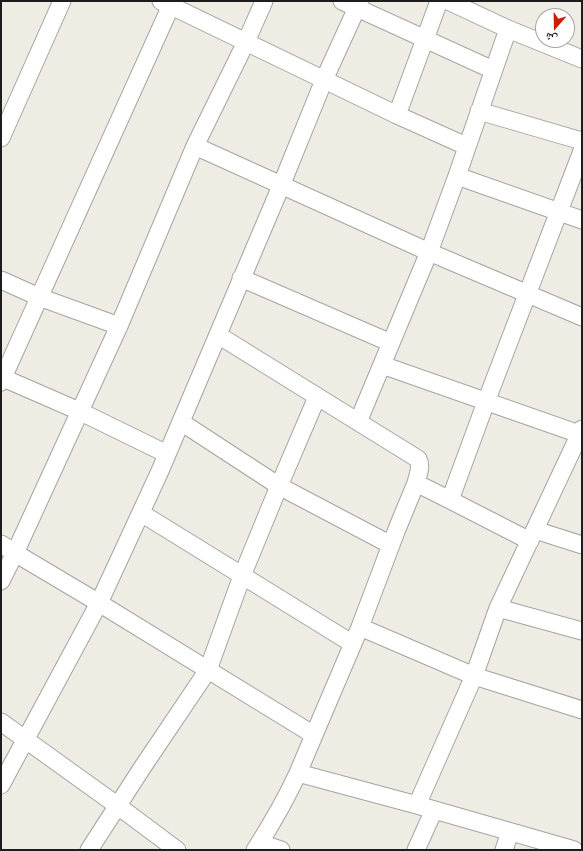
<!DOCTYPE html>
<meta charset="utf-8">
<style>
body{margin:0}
#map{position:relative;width:583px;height:851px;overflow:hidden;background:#efece3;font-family:"Open Sans","Noto Naskh Arabic",sans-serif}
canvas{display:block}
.frame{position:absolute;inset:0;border:2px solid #1d1d1d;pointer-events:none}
.north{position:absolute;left:535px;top:8px;width:40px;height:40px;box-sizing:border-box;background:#fff;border:1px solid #a5a5a5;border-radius:50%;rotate:200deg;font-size:11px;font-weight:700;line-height:16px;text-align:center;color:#1d1d1d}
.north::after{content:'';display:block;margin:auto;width:14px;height:18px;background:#ca1e00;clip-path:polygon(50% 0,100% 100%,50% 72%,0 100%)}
</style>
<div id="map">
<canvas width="583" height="851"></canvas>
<div class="frame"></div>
<div class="north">ش</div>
</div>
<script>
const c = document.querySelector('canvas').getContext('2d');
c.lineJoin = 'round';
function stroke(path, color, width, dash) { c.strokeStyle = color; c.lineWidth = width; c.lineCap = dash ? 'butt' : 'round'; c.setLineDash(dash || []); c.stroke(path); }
const minor = new Path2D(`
 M161 1 397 115 466 146
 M264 1 246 42 195 146 119 326 15 553 99 603 314 735 360 627 397 529 416 483 450 500 486 402 582 151
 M342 1 493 70
 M448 1 508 29 582 59
 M479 111 582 141
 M397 115 439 1
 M1 138 62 1
 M195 146 429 252 582 317
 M457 176 582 220
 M241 278 391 343
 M1 280 39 297 119 326
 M218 335 418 459C422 467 418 474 416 483
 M382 365 582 435
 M1 377 79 411 167 454
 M1 382 173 1
 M181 422 279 486 391 545
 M358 422 429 252 457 176 508 29
 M450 500 530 541
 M141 513 353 644
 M535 530 582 545
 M1 544 15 553 1 581
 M498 608 582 631
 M360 627 474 676 582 710
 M1 722 118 806 177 850
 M314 735 298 773 417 805 474 676 498 608 582 429
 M1 785 99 603 160 471 281 186 324 80 360 1
 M417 805 574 850
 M260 843 281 850
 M89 850 142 768 208 670 242 576 279 486 317 397
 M255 850C271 825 286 799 298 773
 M416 850 434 810
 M504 850 510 832`);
stroke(minor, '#a4a4a4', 19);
stroke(minor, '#fff', 17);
</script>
